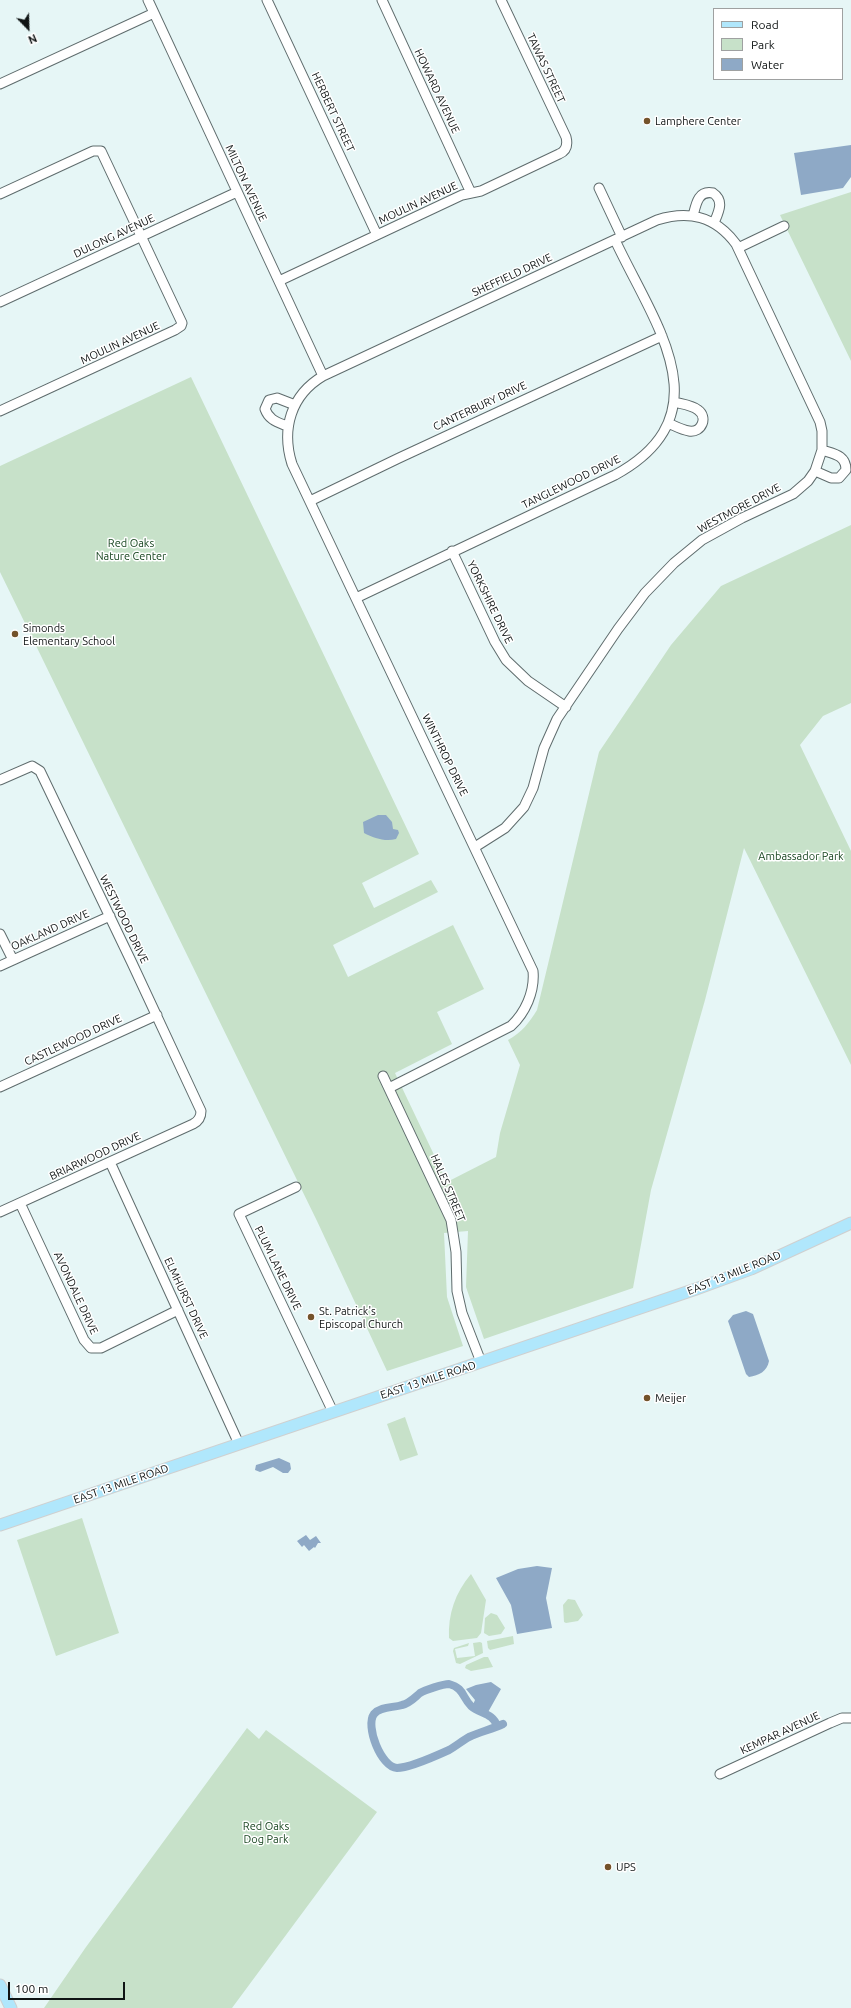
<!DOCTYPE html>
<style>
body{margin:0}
#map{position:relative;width:851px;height:2008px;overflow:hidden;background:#e6f6f6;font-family:Ubuntu,sans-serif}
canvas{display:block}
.legend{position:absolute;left:713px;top:8px;width:130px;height:72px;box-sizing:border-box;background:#fff;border:1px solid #9fa1a1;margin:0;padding:5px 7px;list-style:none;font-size:12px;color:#0f1414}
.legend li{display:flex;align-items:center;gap:8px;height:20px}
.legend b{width:20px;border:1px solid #9fa1a1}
.north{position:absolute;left:8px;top:8px;width:40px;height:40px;-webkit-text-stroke:3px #fff;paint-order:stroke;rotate:157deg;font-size:11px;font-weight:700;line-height:16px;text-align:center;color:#0f1414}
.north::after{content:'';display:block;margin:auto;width:14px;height:18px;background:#0f1414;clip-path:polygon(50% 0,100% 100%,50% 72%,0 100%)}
.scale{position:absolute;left:8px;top:1982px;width:117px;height:18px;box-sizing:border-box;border:2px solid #0f1414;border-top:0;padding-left:5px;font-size:12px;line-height:14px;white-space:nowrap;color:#0f1414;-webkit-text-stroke:3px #fff;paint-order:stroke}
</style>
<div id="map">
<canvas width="851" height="2008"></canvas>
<ul class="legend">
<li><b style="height:5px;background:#b0e7fc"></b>Road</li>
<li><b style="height:11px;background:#c7e1c9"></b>Park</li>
<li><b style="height:11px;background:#8ea9c6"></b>Water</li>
</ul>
<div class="north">N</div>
<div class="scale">100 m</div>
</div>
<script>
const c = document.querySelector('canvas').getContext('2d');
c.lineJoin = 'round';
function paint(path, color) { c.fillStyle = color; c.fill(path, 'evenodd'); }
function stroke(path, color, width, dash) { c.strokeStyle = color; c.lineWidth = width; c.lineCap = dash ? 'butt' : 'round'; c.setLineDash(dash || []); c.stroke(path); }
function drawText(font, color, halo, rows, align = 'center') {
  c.font = font + ' Ubuntu,sans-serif'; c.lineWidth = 3; c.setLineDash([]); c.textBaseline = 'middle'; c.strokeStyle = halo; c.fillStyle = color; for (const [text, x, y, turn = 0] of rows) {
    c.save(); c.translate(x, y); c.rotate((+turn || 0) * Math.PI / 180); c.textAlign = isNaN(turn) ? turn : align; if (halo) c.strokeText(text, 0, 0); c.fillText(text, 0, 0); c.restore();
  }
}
paint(new Path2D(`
 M851 192V361L780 215Z
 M191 377 419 854 362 883 374 908 431 880 438 892 333 945 348 977 453 925 484 989 437 1012 452 1044 395 1073 447 1182 496 1157 500 1133 520 1065 508 1040C522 1032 529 1023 537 1010L599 752 671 645 721 586 851 525V703L823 716 800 745 851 851V1065L744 848 705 1000 651 1190 633 1288 484 1339 466 1287 468 1231 444 1233 447 1297 463 1346 387 1371 317 1221 0 572V466Z
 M405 1417 418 1455 400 1461 387 1424Z
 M82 1518 119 1633 56 1656 17 1540Z
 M471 1574 486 1600 481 1633 477 1638 453 1641 449 1638C448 1614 455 1593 471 1574Z
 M568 1599 575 1600 583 1615 578 1621 566 1623 564 1622 563 1605Z
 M491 1613 497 1615 505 1628 501 1634 489 1636 484 1633 485 1618Z
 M513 1636 514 1644 490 1650 488 1648 487 1641Z
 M480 1642 482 1643 483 1653 460 1664 456 1663 453 1651 454 1648 469 1643 468 1646 455 1649 457 1658 475 1656 473 1643Z
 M484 1657H488L493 1667 471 1671 465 1668 466 1665Z
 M247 1728 259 1739 266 1730 377 1812 232 2008H44L86 1947Z`), '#c7e1c9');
paint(new Path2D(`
 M851 145V177L843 188 801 195 794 153Z
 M378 815H386L392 822 393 829 398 830 399 833 396 839C385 842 374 838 364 833L363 822Z
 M746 1311 753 1314 769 1361C767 1372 759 1375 749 1377L746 1374 728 1321 733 1315Z
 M279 1458 290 1463 291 1469 288 1473H283L273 1467 260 1472 255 1470 256 1465Z
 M306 1535 310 1540 316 1536 321 1543H318L315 1548 314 1547 309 1551 304 1545 302 1547 297 1541Z
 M537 1566 552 1568 546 1598 552 1628 517 1634 511 1605 496 1578 518 1569Z
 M491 1682 501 1689 487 1714 472 1707 475 1700 466 1689 476 1685Z`), '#8ea9c6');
stroke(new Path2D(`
 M497 1726C493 1713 480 1714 471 1706 462 1697 464 1688 449 1684 443 1684 425 1690 420 1693 414 1698 410 1703 402 1705 393 1708 381 1706 374 1714 365 1726 381 1767 397 1768 408 1768 438 1755 449 1750 456 1746 462 1741 469 1737 480 1732 492 1729 503 1724`), '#8ea9c6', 8);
const minor = new Path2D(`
 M148 0 323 376
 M267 0 377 235
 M382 0 471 193
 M0 84 154 13
 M599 188 622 237
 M0 194 93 151H101L182 323 181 326 175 330 0 411
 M693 216C696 204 698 190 713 193 725 201 718 213 714 223
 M738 248 784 226
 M279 281 462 195 481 191 559 154C566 151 568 145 566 137L501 0
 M0 302 237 192
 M668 423C675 426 682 430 689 431 702 433 708 417 698 410 692 405 681 404 674 402
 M287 426C277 422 269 420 265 409L269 400 277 398 295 405
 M815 471 831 478H839L846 470C846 455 834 454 822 450
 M310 501 399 458 662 336
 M452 551 495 642 506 660 528 681 566 707
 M356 598 615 475C727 414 653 322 615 240
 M0 780 32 766 40 771 132 963 201 1111C201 1117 199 1121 193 1124L0 1212
 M0 934 13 960
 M0 966 110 916
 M383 1076 451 1220 456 1252 457 1291 462 1313 481 1362
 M0 1087 157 1015
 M389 1088 511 1026C525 1013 535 992 533 971L292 464C281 429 291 395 323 376L657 220C689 210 715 216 736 244L820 422 822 431V450L815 471 808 481 793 494 742 518 702 540 674 563 645 593 618 629 557 719 544 748 533 788 524 807 505 828 475 847
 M110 1162 239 1444
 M296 1187 239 1214 333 1412
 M20 1203 84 1340 91 1348H101L178 1310
 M720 1774 830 1723 842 1718H851`);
const major = new Path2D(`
 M0 1525 696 1289 751 1269 851 1223
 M0 1985 11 2008`);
stroke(minor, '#5f6c6d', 11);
stroke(major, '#cfd0d0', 13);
stroke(minor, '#fff', 9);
stroke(major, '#b0e7fc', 11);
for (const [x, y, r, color] of [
 [647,121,4,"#74522a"],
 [15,634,4,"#74522a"],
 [311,1317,4,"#74522a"],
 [647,1398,4,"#74522a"],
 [608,1867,4,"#74522a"]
]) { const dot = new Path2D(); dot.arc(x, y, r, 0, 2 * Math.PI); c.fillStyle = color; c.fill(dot); stroke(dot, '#fff', 1.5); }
drawText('11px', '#0f1414', '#fff', [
 ["TAWAS STREET",546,68,65],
 ["HOWARD AVENUE",437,91,65],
 ["HERBERT STREET",333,112,65],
 ["MILTON AVENUE",246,183,65],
 ["MOULIN AVENUE",418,203,-25],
 ["DULONG AVENUE",114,236,-25],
 ["SHEFFIELD DRIVE",512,275,-25],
 ["MOULIN AVENUE",120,343,-25],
 ["CANTERBURY DRIVE",480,406,-25],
 ["TANGLEWOOD DRIVE",571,482,-26],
 ["WESTMORE DRIVE",739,508,-28],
 ["YORKSHIRE DRIVE",490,602,64],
 ["WINTHROP DRIVE",445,755,64],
 ["WESTWOOD DRIVE",124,919,64],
 ["OAKLAND DRIVE",50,930,-24],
 ["CASTLEWOOD DRIVE",73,1040,-25],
 ["BRIARWOOD DRIVE",95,1156,-25],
 ["HALES STREET",448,1188,67],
 ["PLUM LANE DRIVE",278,1268,64],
 ["EAST 13 MILE ROAD",734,1273,-22],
 ["AVONDALE DRIVE",76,1293,65],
 ["ELMHURST DRIVE",186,1298,65],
 ["EAST 13 MILE ROAD",428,1380,-18],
 ["EAST 13 MILE ROAD",121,1484,-19],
 ["KEMPAR AVENUE",780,1733,-25]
]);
drawText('11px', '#0f1414', '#fff', [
 ["Lamphere Center",655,121],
 ["Simonds",23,628],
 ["Elementary School",23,641],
 ["St. Patrick's",319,1311],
 ["Episcopal Church",319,1324],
 ["Meijer",655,1398],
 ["UPS",616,1867]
], 'left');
drawText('11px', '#16441e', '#fff', [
 ["Red Oaks",131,543],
 ["Nature Center",131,556],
 ["Ambassador Park",801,856],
 ["Red Oaks",266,1826],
 ["Dog Park",266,1839]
]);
</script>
